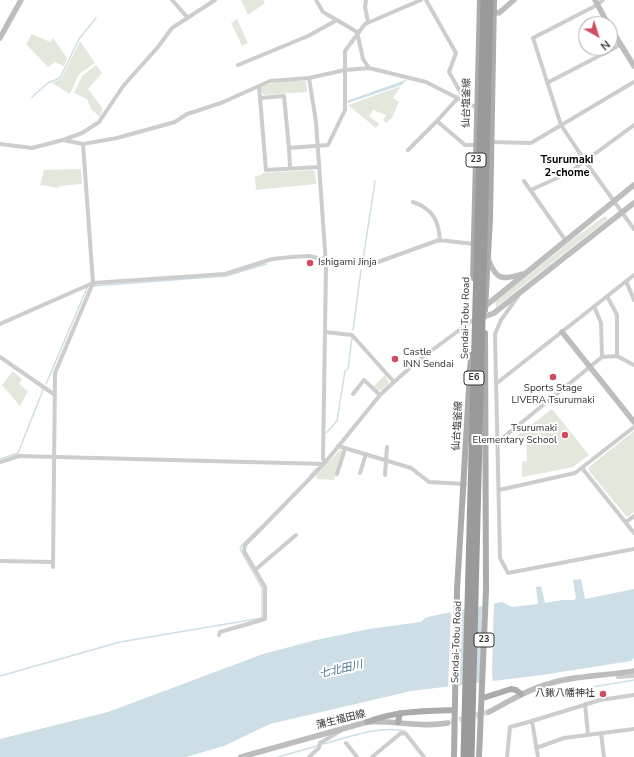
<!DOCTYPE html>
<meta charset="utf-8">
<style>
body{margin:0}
#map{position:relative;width:634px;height:757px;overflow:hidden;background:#fff;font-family:"Nunito Sans",sans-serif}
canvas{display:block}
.north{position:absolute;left:578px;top:16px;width:40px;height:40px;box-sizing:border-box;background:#fff;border:1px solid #adadad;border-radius:50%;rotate:141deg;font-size:11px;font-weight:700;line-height:16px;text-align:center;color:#333}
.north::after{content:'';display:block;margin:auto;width:14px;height:18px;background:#d14d5e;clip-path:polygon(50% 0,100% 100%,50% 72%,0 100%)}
</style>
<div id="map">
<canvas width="634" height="757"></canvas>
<div class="north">N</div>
</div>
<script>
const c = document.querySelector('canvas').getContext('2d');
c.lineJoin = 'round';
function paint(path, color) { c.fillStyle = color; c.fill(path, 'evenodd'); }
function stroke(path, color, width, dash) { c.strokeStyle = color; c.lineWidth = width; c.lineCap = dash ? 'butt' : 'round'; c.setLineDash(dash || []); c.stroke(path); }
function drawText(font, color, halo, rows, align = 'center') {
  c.font = font + ' "Nunito Sans","Noto Sans JP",sans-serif'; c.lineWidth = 4; c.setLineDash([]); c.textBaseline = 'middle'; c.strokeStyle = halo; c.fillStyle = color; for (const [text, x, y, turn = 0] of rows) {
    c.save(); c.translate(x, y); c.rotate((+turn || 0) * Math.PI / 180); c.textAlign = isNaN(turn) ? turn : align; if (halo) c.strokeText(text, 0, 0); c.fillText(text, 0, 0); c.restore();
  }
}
paint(new Path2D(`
 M241 0H263L265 3 248 15Z
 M237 19 248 43 242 46 231 23Z
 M32 34 50 42 53 38 67 58 64 66 55 62 48 67 26 44Z
 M80 41 95 63 79 74 70 94 52 83 61 79Z
 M96 65 102 73 88 89 103 109 100 117 91 109 87 99 74 93 82 76Z
 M285 80 306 81 307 92 264 95 261 91 262 86Z
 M401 86 393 98 399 102 392 118 386 123 383 120 386 115 373 110 369 116 379 124 376 128 348 105Z
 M81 169 82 184 59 186V188L40 185 44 170Z
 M312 170 315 171 316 184 256 190 255 176 262 175V173Z
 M605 216 608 219 496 307V301L573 239Z
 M13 371 22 379 19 384 28 391 20 406 2 385Z
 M385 375 389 383 382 390H378L374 386Z
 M552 409 589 455 573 467 522 477V462L527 461 526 439H513Z
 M634 431V512L629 516H626L589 471V467Z
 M340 450 343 451 334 480 317 479 316 476Z`), '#e3e8dd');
paint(new Path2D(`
 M408 79 401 85 348 103 347 101Z
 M581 579 585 599 634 589V658L631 661 542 675 411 691 270 724 224 746 186 757H0V739L108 712 263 654 316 640 369 629 421 622 425 618 432 616 502 602 512 607 538 604 536 587 541 586 545 603 562 600H574L576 598 573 580Z`), '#cddee6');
paint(new Path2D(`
 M494 601 492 672 493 683 480 684 482 604Z
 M460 608 458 687 448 688 451 610Z`), '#fff');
stroke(new Path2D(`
 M32 97 48 83 60 78 79 39 96 18
 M363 260 375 181
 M93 286 226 276 266 264
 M353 330 361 270
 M46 384 87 288
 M326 433 337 421 345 371 348 369 352 338
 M0 459 18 453 43 390
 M310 475 317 468
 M0 676 120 642 262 618V588L240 549 242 545 259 528
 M540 696 634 680
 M323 744C350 737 378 725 406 731
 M278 757 317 746`), '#cddee6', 1.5);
stroke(new Path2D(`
 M451 722 489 712`), '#d6d6d6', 5.5, [5.5, 3]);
stroke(new Path2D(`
 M172 0 188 18
 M316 0 323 12 357 32 363 59 369 68
 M366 0 365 7 368 22
 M426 0 456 53 449 72 466 102
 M603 0 597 5 533 38 561 125 585 161 634 229
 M238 65 308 36 337 20
 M309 78 316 122 326 265 323 459 326 462
 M547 83 620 45
 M259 86 266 170 319 167
 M260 98 284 96 289 148
 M437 121 465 145H476
 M63 140 82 133 99 122 124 85 158 47 172 28 215 0
 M491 142 531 143 634 82
 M0 144 32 148 63 140 83 144 117 138 175 122 187 114 221 103 270 81 309 78 345 70 369 68 426 82 477 108
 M408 150 437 121 457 99
 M290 168 289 148 328 145 345 110V51L365 24 421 0
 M524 181 566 241
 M531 190 570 172 634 125
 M413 202C433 209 439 221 440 241
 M626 281 634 300
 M518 296 501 320 495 334 500 558 508 573 634 549
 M607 296 617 315V356
 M594 306 601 323 602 357
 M0 324 93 283 225 274 272 259 291 257 309 256 331 261 368 264 378 262 439 240 474 244
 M325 332 352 335 394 382
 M0 357 55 395
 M497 383 634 275
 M353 394 364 380 380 395
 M499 441 602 357 617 356 634 365
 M338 446 411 468 429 482 465 484
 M0 462 19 456 324 464
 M582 468 634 533
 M360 473 366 454
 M337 474 345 449
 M385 475 387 447
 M499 490 575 473 634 427
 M626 522 634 516
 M0 561 53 562
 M53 567 55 373 93 283 83 144
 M255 570 296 535
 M219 635 220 632 265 619V587L244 551 245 545 324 464 380 395 394 382 420 359 473 320
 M617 674 618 677 634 676
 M585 704 588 734
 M532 721 600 700 634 695
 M601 733 604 757
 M346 743 357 757
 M536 748 564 738 634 729
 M309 757 319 748 320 743 342 730
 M372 757 401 733 406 734 424 757
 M507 757 510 727 532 721 538 757`), '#cdcdcd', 4);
stroke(new Path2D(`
 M595 0 608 24
 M494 12 499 13 514 0
 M610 27 634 66
 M0 38 21 0
 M488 259C496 279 501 281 522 274
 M483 308 634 185
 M479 319 494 313 634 203
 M562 332 634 422
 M489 712C508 702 526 690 548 684 575 675 605 676 634 671
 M241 757 367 722C394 720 421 728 448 723`), '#bdbdbd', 5.5);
stroke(new Path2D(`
 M473 278 480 0
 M485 310 490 218 494 0
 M483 698 511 689 516 690 521 694
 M367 722C395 711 424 711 454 710
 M398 722 400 713
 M454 757 457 590 471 355
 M479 757 486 590 485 333`), '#ababab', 6);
stroke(new Path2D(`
 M464 757 484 0
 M471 757 490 0`), '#9a9a9a', 7);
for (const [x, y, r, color] of [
 [310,263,4,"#d14d5e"],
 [395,359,4,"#d14d5e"],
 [553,377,4,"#d14d5e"],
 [565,435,4,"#d14d5e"],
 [603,694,4,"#d14d5e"]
]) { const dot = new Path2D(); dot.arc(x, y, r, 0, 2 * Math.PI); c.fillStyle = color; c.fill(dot); stroke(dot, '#fff', 1.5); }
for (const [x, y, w] of [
 [476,160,20],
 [474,378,20],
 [484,640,20]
]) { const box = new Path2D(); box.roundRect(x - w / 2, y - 7, w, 14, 3); c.fillStyle = '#fff'; c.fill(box); stroke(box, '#333', 1); }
drawText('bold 9px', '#333', null, [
 ["23",476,160],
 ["E6",474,378],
 ["23",484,640]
]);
drawText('10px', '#333', '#fff', [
 ["仙台塩釜線",467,103,-89],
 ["Sendai-Tobu Road",466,318,-89],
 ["仙台塩釜線",458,426,-87],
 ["Sendai-Tobu Road",457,642,-88],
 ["蒲生福田線",341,720,-14]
]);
drawText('10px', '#333', '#fff', [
 ["Ishigami Jinja",318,263],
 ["Castle",403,353],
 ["INN Sendai",403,365],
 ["Sports Stage",553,389,"center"],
 ["LIVERA Tsurumaki",553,401,"center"],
 ["Tsurumaki",557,429,"right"],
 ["Elementary School",557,441,"right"],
 ["八鍬八幡神社",595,694,"right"]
], 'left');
drawText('bold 11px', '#000', '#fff', [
 ["Tsurumaki",567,160],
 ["2-chome",567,173]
]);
drawText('italic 11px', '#49768c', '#fff', [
 ["七北田川",341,670,-13]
]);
</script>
